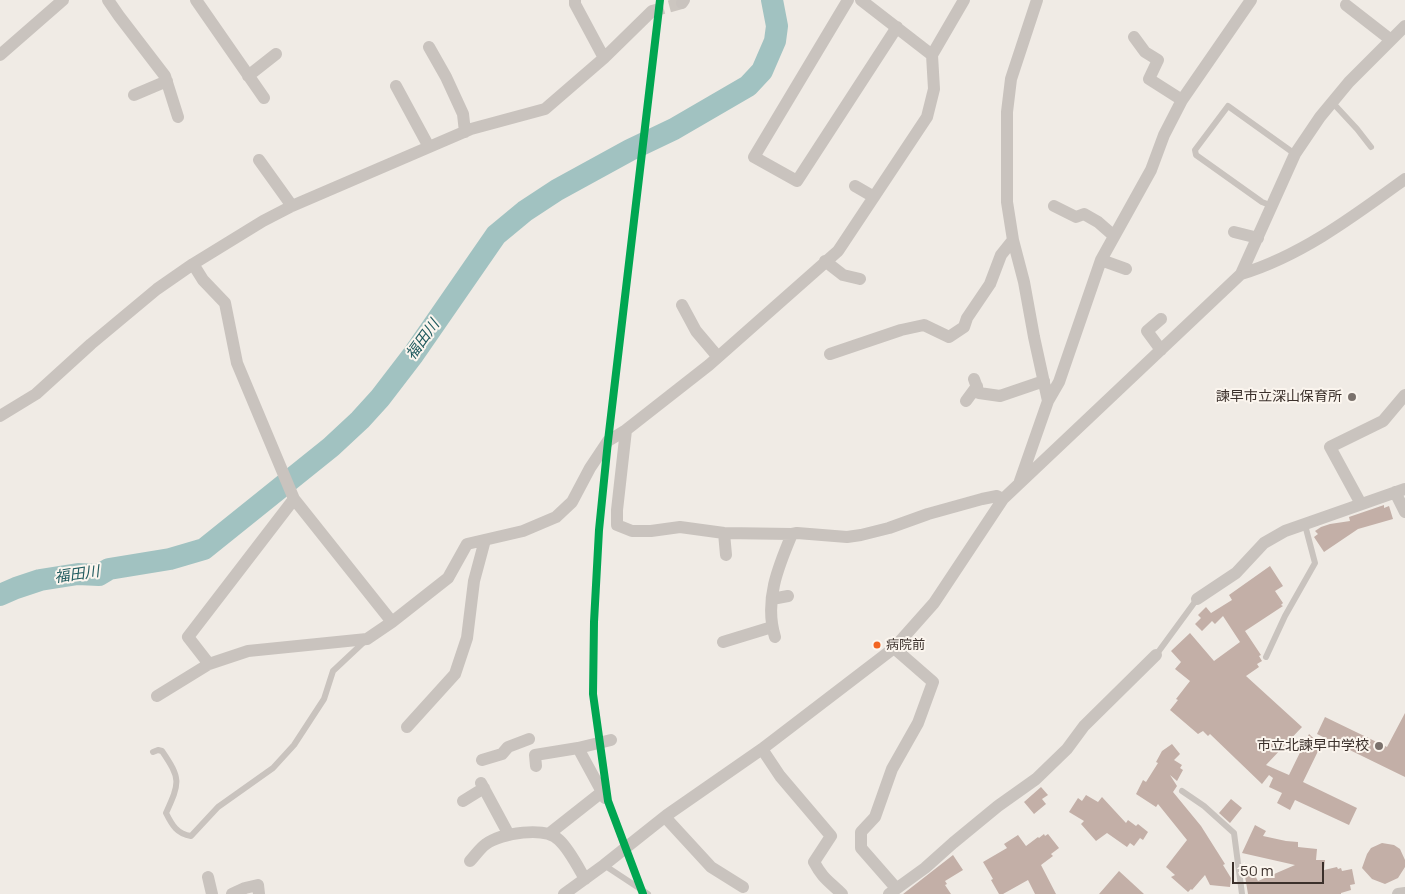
<!DOCTYPE html>
<meta charset="utf-8">
<style>
body{margin:0}
#map{position:relative;width:1405px;height:894px;overflow:hidden;background:#f0ebe5;font-family:Manrope,sans-serif}
canvas{display:block}
.scale{position:absolute;left:1232px;top:862px;width:92px;height:22px;box-sizing:border-box;border:2px solid #3b302b;border-top:0;padding-left:6px;font-size:15px;line-height:18px;white-space:nowrap;color:#3b302b;-webkit-text-stroke:4px #fbf5ee;paint-order:stroke}
</style>
<div id="map">
<canvas width="1405" height="894"></canvas>
<div class="scale">50 m</div>
</div>
<script>
const c = document.querySelector('canvas').getContext('2d');
c.lineJoin = 'round';
function stroke(path, color, width, dash) { c.strokeStyle = color; c.lineWidth = width; c.lineCap = dash ? 'butt' : 'round'; c.setLineDash(dash || []); c.stroke(path); }
function paint(path, color) { c.fillStyle = color; c.fill(path, 'evenodd'); }
function drawText(font, color, halo, rows, align = 'center') {
  c.font = font + ' Manrope,"Noto Sans JP",sans-serif'; c.lineWidth = 4; c.setLineDash([]); c.textBaseline = 'middle'; c.strokeStyle = halo; c.fillStyle = color; for (const [text, x, y, turn = 0] of rows) {
    c.save(); c.translate(x, y); c.rotate((+turn || 0) * Math.PI / 180); c.textAlign = isNaN(turn) ? turn : align; if (halo) c.strokeText(text, 0, 0); c.fillText(text, 0, 0); c.restore();
  }
}
stroke(new Path2D(`
 M0 595 16 588 40 580 78 574 99 575 109 569 170 559 204 549 331 447 360 420 380 398 413 355 496 235 525 211 557 190 630 150 674 129 748 86 762 71 775 41 777 26 772 0`), '#a1c2c1', 22);
paint(new Path2D(`
 M1384 505V508L1389 506 1393 519 1358 529 1324 552 1314 537 1318 534 1315 531 1321 527 1330 524 1350 521 1349 517Z
 M1270 566 1283 586 1275 591 1283 603 1281 605 1283 606 1245 631 1261 655 1259 656 1262 661 1257 664 1259 667 1246 676 1302 727 1266 765 1289 775 1309 734 1321 745 1303 782 1357 808 1349 825 1295 800 1290 810 1277 803 1282 793 1269 787 1273 778 1269 775 1262 784 1210 734 1208 736 1203 731 1198 734 1170 710 1178 700 1176 699 1190 681 1175 669 1181 662 1171 651 1190 633 1214 661 1240 642 1223 616 1215 624 1212 621 1202 631 1195 624 1201 618 1198 615 1206 607 1211 613 1232 600 1229 595Z
 M1405 713V777L1317 734 1325 717 1387 747Z
 M1172 744 1180 754 1174 760 1182 765 1180 768 1183 770 1177 781 1170 775 1177 786 1173 792 1201 826 1225 864 1223 865 1231 878 1230 887 1210 885 1205 875 1192 890 1191 889 1188 892 1171 877 1175 875 1166 867 1187 840 1158 804 1156 807 1136 794 1143 780 1146 782 1158 763 1156 762 1162 751Z
 M1041 787 1048 795 1042 799 1046 804 1034 814 1024 802Z
 M1086 795 1098 802 1102 797 1126 823 1128 820 1136 826 1138 824 1148 832 1143 840 1140 838 1134 846 1130 843 1127 847 1107 833 1096 841 1081 824 1084 821 1069 812 1078 798 1082 801Z
 M1231 799 1242 808 1230 823 1219 813Z
 M1255 825 1266 831 1263 836 1286 841 1298 842V847L1317 849 1316 860H1325L1324 870 1337 867 1338 869 1341 868 1342 871 1352 869 1355 884 1350 885 1351 890 1341 893V894H1248L1245 876 1253 872 1258 881 1295 865 1242 853Z
 M1044 834 1045 836 1048 834 1059 848 1051 854 1053 856 1041 865 1056 894H1035L1028 880 1003 894H999L991 880 993 879 983 862 1007 848 1004 844 1018 835 1026 846 1038 837 1039 838Z
 M1382 843 1394 845 1400 849 1405 860V867L1398 878 1385 884 1372 879 1362 868 1367 854 1371 848Z
 M953 855 963 870 945 881 947 884 945 885 951 894H903Z
 M1119 871 1144 894H1099Z`), '#c3afa7');
stroke(new Path2D(`
 M652 11 682 3`), '#ccc6c0', 12, [12, 6]);
stroke(new Path2D(`
 M1332 102 1357 129 1371 147
 M1272 206 1262 202 1196 155 1195 150 1228 106 1295 154
 M1156 655 1197 599
 M1266 657 1285 616 1315 563 1305 525
 M153 752 158 750 162 751C181 779 180 782 166 813 172 825 177 834 191 836L218 807 273 768 294 745 324 699 333 671 365 641
 M1182 791 1204 806 1234 833 1242 894
 M604 865 648 894`), '#c9c3be', 6);
stroke(new Path2D(`
 M108 0 119 16 165 76 178 117
 M196 0 264 98
 M575 0V4L604 58
 M848 0 754 157 797 181 897 27
 M861 0 932 55
 M1037 0 1011 79 1007 112V202L1013 240 1024 282 1034 337 1048 401
 M682 3 684 0
 M1346 5 1391 40
 M1134 37 1145 52 1158 60 1149 79 1182 100
 M429 47 446 77 463 114 465 132
 M0 55 63 0
 M248 76 276 54
 M396 86 429 147
 M134 95 167 81
 M259 160 292 206
 M855 186 874 197
 M1054 206 1076 217 1084 214 1098 222 1114 236
 M1234 232 1258 238
 M1101 260 1126 269
 M825 261 843 275 860 279
 M193 264 203 280 225 303 237 363 294 499 392 622
 M1241 274C1301 256 1354 216 1405 179
 M682 305 696 331 718 357
 M1161 350 1147 331 1161 319
 M830 354 901 330 924 325 949 337 964 327 967 318 990 284 1001 255 1013 240
 M974 379 979 393 1000 396 1044 381
 M966 401 977 386
 M0 416 36 394 91 344 157 289 193 264 263 221 292 206 471 129 545 109 604 58 652 11
 M626 430 617 510V525L632 531H651L680 527 724 533 792 534 797 533 847 537 861 535 889 528 928 514 982 499 997 496 1003 499
 M1020 481 1048 401 1059 382 1101 260 1151 170 1164 135 1182 100 1251 0
 M1395 492 1405 512
 M1361 504 1330 447 1383 421 1405 395
 M724 533 726 555
 M772 599 788 596
 M1197 599 1236 573 1264 543 1285 531 1405 489
 M775 637C764 601 778 567 792 534
 M723 642 772 627
 M894 648 933 682 918 723 892 769 875 817 861 832V848L896 888
 M209 664 188 637 294 499
 M157 696 209 664 248 651 367 639 392 622 448 578 467 544 523 531 556 517 572 502 590 468 608 441 626 430 709 365 838 251 927 117 934 89 932 55 964 0
 M407 727 455 674 467 638 474 581 485 540
 M762 749 780 776 831 836 814 862C823 879 829 881 842 894
 M482 760 502 754 508 747 529 739
 M536 766 535 755 578 748
 M481 783 509 835
 M602 792 578 748 611 740
 M463 801 484 788
 M665 817 711 867 743 887
 M550 833 602 792 605 798
 M470 861C475 856 480 848 486 844 501 833 545 826 559 840 569 849 578 867 585 879
 M208 877 212 894
 M232 894 245 888 258 885 259 894
 M564 894 604 865 667 815 762 749 894 648 934 603 1003 499 1241 274 1295 154 1320 117 1349 82 1405 26
 M889 894 925 868 953 843 998 806 1036 779 1067 749 1084 726 1156 655
 M1398 894 1405 893`), '#c9c3be', 12);
stroke(new Path2D(`
 M643 894 608 801 593 694 594 622 599 530 608 441 660 0`), '#00a651', 8);
for (const [x, y, r, color] of [
 [1352,397,5,"#7a716c"],
 [877,645,4.5,"#f26522"],
 [1379,746,5,"#7a716c"]
]) { const dot = new Path2D(); dot.arc(x, y, r, 0, 2 * Math.PI); c.fillStyle = color; c.fill(dot); stroke(dot, '#fbf5ee', 2); }
drawText('13px', '#3b302b', '#fbf5ee', [
 ["病院前",886,645]
], 'left');
drawText('14px', '#3b302b', '#fbf5ee', [
 ["諫早市立深山保育所",1342,397],
 ["市立北諫早中学校",1369,746]
], 'right');
drawText('italic 15px', '#1f5a5e', '#fbf5ee', [
 ["福田川",423,340,-54],
 ["福田川",77,575,-8]
]);
</script>
